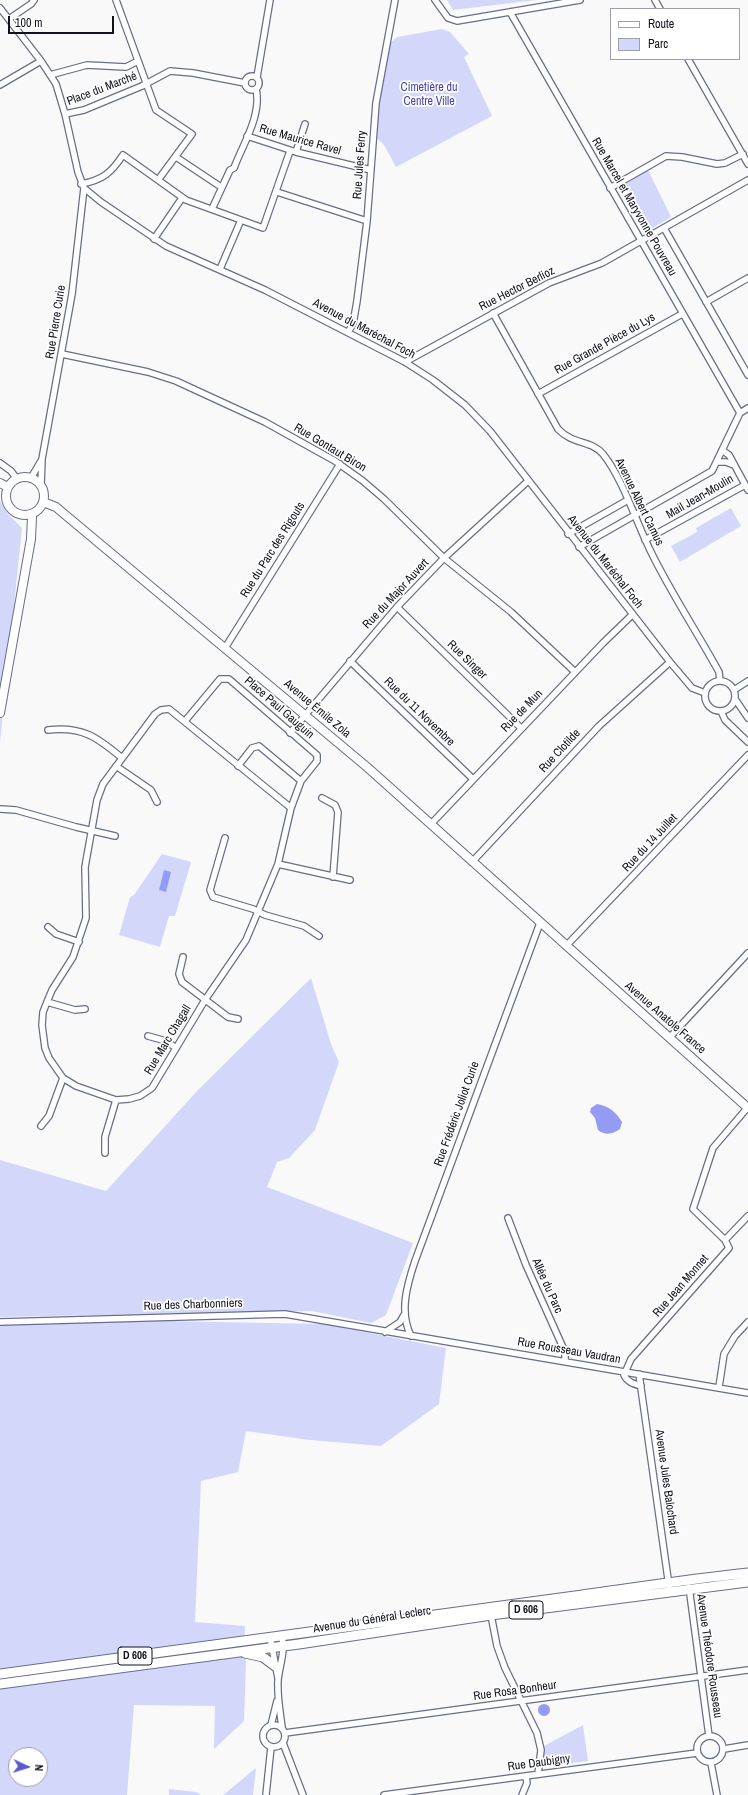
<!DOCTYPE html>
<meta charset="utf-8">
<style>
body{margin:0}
#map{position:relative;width:748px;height:1795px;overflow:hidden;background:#f9f9f9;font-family:"Archivo Narrow",sans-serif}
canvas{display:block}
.legend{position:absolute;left:610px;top:8px;width:130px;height:52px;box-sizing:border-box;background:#fff;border:1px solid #9fa0a5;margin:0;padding:5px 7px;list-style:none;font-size:12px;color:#0f111d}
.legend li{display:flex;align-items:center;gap:8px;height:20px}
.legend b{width:20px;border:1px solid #9fa0a5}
.north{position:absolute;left:8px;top:1747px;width:40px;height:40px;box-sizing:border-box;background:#fff;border:1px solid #9fa0a5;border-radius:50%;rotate:94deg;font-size:11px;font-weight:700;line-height:16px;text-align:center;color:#0f111d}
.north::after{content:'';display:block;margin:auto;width:14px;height:18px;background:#5a59d0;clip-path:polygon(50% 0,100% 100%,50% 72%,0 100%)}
.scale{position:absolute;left:8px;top:16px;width:106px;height:18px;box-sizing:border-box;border:2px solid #0f111d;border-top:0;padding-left:5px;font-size:12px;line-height:14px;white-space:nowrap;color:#0f111d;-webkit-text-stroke:3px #fff;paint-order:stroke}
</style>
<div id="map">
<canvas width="748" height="1795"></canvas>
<ul class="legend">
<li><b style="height:5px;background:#fff"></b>Route</li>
<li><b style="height:11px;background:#d3d8fb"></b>Parc</li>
</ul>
<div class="north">N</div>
<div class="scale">100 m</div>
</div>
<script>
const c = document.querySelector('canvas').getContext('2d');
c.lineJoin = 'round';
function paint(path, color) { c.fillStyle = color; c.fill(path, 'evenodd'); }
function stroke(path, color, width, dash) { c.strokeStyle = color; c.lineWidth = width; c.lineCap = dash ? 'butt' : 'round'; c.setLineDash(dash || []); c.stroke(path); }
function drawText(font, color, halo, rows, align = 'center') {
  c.font = font + ' "Archivo Narrow",sans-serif'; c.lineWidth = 3.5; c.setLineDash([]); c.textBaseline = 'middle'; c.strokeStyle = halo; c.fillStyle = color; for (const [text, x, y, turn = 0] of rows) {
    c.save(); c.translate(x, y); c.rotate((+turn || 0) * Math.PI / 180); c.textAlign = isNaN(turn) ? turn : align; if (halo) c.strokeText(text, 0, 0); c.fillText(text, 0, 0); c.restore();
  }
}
paint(new Path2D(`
 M447 0H536L453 10Z
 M442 29 450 32 469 54 464 57 492 116 396 167 384 145 377 138 379 102 390 43 397 37Z
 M648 170 671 217 651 229 647 228 623 186Z
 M0 501 7 513 22 528 0 742Z
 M731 508 741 526 680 562 671 546 697 532 696 528Z
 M162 854 191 862 175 916H169L160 947 119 935 130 897 134 895Z
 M311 978 331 1044 339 1062 315 1130 289 1158 277 1162 267 1187 413 1243 386 1315 371 1323 312 1311 0 1317V1160L106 1191 198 1090Z
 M0 1318 324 1324 446 1348 439 1404 381 1446 310 1440 246 1431 238 1472 201 1481 195 1622 245 1626 244 1646 246 1661 244 1721 214 1749 215 1706 134 1705 127 1795H0ZM16 1755H40V1779H16Z
 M583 1725 588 1761 542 1767 544 1746Z
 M256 1768 253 1795H223Z
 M169 1789 196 1792 201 1795H169Z`), '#d3d8fb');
paint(new Path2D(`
 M164 870 171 872 166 892 159 890Z
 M597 1104C609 1106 616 1112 622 1122L620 1129C612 1134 606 1136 598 1130L595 1118 590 1112 591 1108Z
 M538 1710a6 6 0 1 1 12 0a6 6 0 1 1-12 0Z`), '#939bf4');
const street = new Path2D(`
 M116 0 156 110 192 134 158 180
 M435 0 448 18 457 21 580 0
 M655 0 660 9
 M0 8 41 61 56 84 65 114 78 172 84 188 101 202 166 246 265 290 405 362 433 380 465 405 490 431 670 662 692 688 705 693
 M510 12 740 413
 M9 19 31 4 34 0
 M688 59 748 164
 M50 75 87 65 126 67 138 61
 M245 83a7 7 0 1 1 14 0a7 7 0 1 1-14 0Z
 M257 77 270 0
 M0 85 41 61
 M65 114 84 110 142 86 170 71 193 73 245 83
 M247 136 296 152 371 170
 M296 152 305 124
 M176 157 221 187
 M81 184C103 180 111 173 123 155L186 200 263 228 290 151
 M610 188 666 156 682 157 717 164 725 163 743 154
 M277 192 367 221
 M212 209 230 170 234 168C243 144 262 115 256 89
 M664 228 748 375
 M154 239 182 198
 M220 269 241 220
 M706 302 748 278
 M493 313 558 429C573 445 591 440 603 454 623 479 636 522 651 552 671 593 697 632 719 672L720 681
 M348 332 353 324 357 301 367 221 376 103 395 0
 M62 354 148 372 176 381 265 422 335 461 363 481 384 499 444 558 511 612 575 672
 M405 362 549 283 602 263 748 180
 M538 394 682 314
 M722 450 729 455 748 490
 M717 462H726L734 465
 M0 463 11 471 17 479
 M31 478 41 461
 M41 485 42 459 72 294 84 188
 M568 534 628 500
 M645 540 745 485
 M579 547 712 471 738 417 740 413 748 408
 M397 607 521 728
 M225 648 340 464
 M350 661 473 779
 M705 696a15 15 0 1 1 30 0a15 15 0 1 1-30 0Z
 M734 690 748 681
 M735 699 748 718
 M169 709 291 808 278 864 246 940 205 1000 152 1088 140 1096 129 1099 116 1100 76 1086 63 1078 49 1058 45 1048 42 1025 43 1012 47 1002 52 990 73 957 86 918 85 867 97 800 103 784 155 714 161 710Z
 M721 711 725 720 748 742
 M185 721 220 679H229L317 755V761L301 781 291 808
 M48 730C82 726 97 737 122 758
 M290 733 397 607 444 558 528 481
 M116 766 151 790 157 802
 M238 766 252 748 259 746 301 781
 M322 798 335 805 338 812 333 877
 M0 809 16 810 76 827 115 836
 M431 824 603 643 632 615
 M225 838 210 890 213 897 253 909 265 915 304 926 319 936
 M472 862 599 726 670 662
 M278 864 350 880
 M48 927 56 934 79 942
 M566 946 748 755
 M183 957 179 974 182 982 228 1017 238 1019
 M47 1002 75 1010 85 1009
 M148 1036 166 1041 176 1048
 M670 1037 748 953
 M41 1126 49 1116 63 1078
 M105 1153V1137L116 1100
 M508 1218 526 1265 565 1352V1361
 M725 1240 693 1209 713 1148 748 1107
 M0 1322 285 1314 748 1393
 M385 1332 400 1322 404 1315
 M411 1336C399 1312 407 1285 415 1261L540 923
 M639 1374 669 1586
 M641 1386C634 1384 627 1382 624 1375L631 1359 729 1248 725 1240 748 1216
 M719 1387 724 1354 735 1336 748 1322
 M689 1587 709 1736
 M491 1615 497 1646 505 1668 537 1733 541 1750 538 1774
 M270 1637 278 1678
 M263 1736a11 11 0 1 1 22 0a11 11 0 1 1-22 0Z
 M271 1725 277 1701
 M282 1727C280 1711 277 1696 278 1680 280 1663 285 1654 282 1636
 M285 1733 748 1670
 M697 1749a13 13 0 1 1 26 0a13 13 0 1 1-26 0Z
 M283 1743 303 1795
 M724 1749 748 1745
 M711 1763 717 1795
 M266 1795 271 1747
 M384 1795 697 1753
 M522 1795 527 1783 526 1776`);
const secondary = new Path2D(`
 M6 496a19 19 0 1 1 38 0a19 19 0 1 1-38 0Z
 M0 483 8 487
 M43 502 56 507 63 513 367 767 748 1108
 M0 713 31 539 32 517 31 514`);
const primary = new Path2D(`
 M245 1653 263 1657 275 1666
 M0 1674C192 1649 383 1621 575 1596 633 1588 690 1579 748 1573
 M0 1684 299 1644 491 1615 748 1582`);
stroke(street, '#686d8c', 8);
stroke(secondary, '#686d8c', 10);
stroke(primary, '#686d8c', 11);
stroke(street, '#fff', 5.5);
stroke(secondary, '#fff', 8);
stroke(primary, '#fff', 9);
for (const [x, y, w] of [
 [526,1610,34],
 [135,1656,34]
]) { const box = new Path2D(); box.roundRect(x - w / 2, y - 9, w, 18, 3); c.fillStyle = '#fff'; c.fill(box); stroke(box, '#0f111d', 1); }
drawText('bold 11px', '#0f111d', null, [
 ["D 606",526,1610],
 ["D 606",135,1656]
]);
drawText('12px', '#4643a9', '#fff', [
 ["Cimetière du",429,88],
 ["Centre Ville",429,102]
]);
drawText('12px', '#0f111d', '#fff', [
 ["Place du Marché",102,89,-21],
 ["Rue Maurice Ravel",300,140,16],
 ["Rue Jules Ferry",360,165,-86],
 ["Rue Marcel et Maryvonne Pouvreau",634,207,60],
 ["Rue Hector Berlioz",517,289,-27],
 ["Rue Pierre Curie",56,322,-81],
 ["Avenue du Maréchal Foch",364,329,28],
 ["Rue Grande Pièce du Lys",605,344,-29],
 ["Rue Gontaut Biron",330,448,31],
 ["Mail Jean-Moulin",700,497,-30],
 ["Avenue Albert Camus",639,502,64],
 ["Rue du Parc des Rigouts",273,550,-58],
 ["Avenue du Maréchal Foch",605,562,52],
 ["Rue du Major Auvert",396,594,-47],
 ["Rue Singer",467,660,44],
 ["Place Paul Gauguin",279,708,41],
 ["Avenue Émile Zola",317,709,40],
 ["Rue de Mun",522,711,-46],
 ["Rue du 11 Novembre",419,712,44],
 ["Rue Clotilde",560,751,-47],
 ["Rue du 14 Juillet",650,843,-47],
 ["Avenue Anatole France",665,1018,41],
 ["Rue Marc Chagall",168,1040,-59],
 ["Rue Frédéric Joliot Curie",457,1114,-70],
 ["Allée du Parc",547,1286,66],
 ["Rue Jean Monnet",681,1286,-49],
 ["Rue des Charbonniers",193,1305,-2],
 ["Rue Rousseau Vaudran",569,1351,10],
 ["Avenue Jules Balochard",666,1482,82],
 ["Avenue du Général Leclerc",372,1620,-9],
 ["Avenue Théodore Rousseau",709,1656,82],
 ["Rue Rosa Bonheur",515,1691,-8],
 ["Rue Daubigny",539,1763,-8]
]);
</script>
